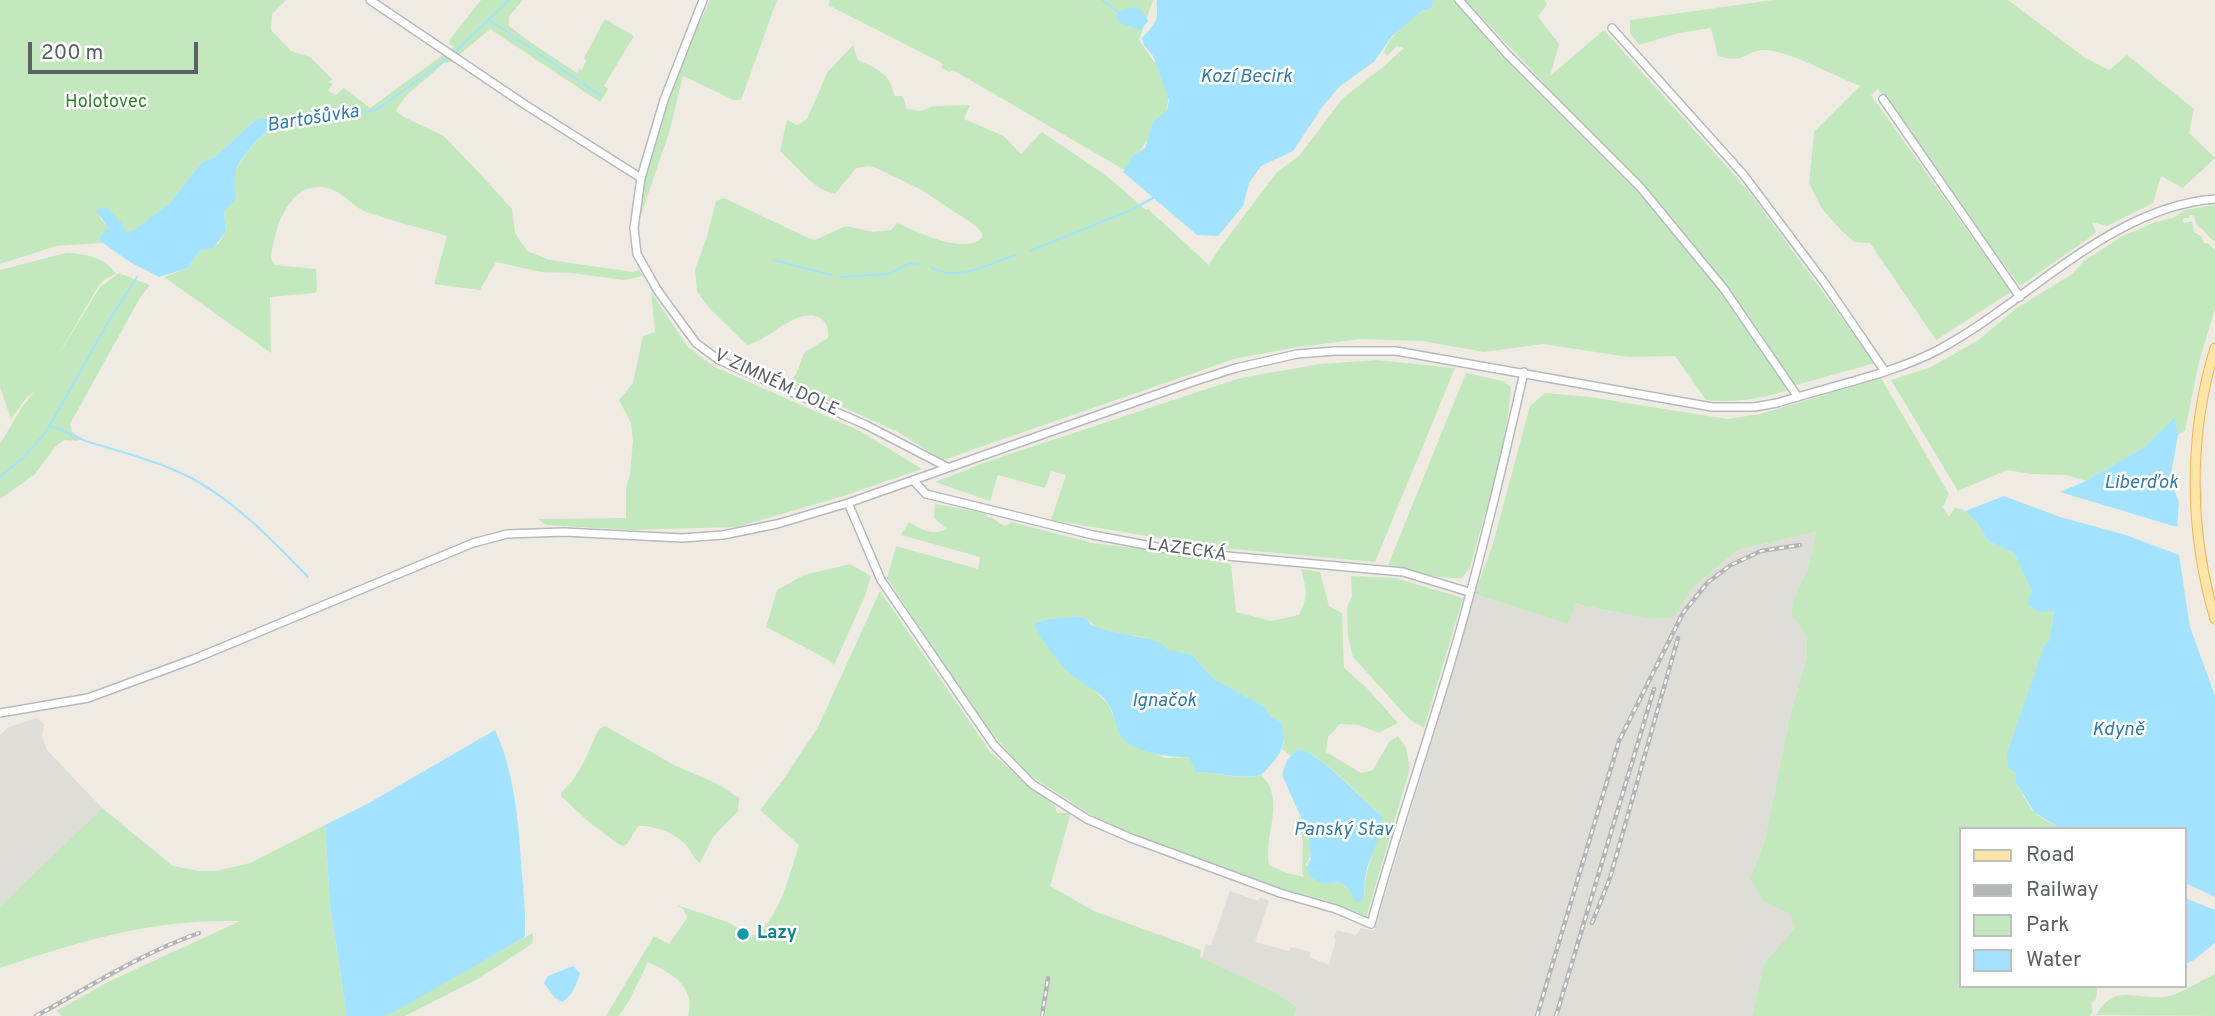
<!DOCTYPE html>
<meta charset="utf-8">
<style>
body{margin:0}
#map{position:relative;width:2215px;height:1016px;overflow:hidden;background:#efebe3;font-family:Overpass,sans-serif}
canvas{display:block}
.legend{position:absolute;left:1959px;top:827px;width:228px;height:161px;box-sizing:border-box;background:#fff;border:2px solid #bdc0c1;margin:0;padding:9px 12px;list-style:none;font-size:21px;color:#5b6165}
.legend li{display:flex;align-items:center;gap:14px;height:35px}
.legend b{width:35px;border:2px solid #bdc0c1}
.scale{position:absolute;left:28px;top:42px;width:170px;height:32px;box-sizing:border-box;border:4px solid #5b6165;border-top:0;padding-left:9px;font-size:21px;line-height:24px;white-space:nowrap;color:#5b6165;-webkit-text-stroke:5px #fff;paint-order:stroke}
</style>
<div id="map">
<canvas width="2215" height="1016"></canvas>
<ul class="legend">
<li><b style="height:9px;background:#ffe5a8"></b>Road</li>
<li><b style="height:9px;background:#b4b5b6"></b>Railway</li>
<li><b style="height:19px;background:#c4e8be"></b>Park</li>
<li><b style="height:19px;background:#a3e3ff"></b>Water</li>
</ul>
<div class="scale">200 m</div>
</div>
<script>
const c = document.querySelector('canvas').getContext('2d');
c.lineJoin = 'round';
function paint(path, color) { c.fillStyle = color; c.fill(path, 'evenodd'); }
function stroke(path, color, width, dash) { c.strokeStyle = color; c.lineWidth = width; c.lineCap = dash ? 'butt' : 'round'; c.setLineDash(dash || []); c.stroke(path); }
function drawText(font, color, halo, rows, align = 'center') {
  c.font = font + ' Overpass,sans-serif'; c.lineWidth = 5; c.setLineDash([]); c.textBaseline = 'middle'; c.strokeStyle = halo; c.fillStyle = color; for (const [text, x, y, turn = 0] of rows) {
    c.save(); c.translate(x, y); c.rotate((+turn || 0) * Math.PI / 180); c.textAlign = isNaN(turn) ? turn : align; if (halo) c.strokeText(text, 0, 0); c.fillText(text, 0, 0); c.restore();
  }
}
paint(new Path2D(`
 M1816 532 1808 568 1793 601 1806 634 1807 657 1791 711 1765 840 1750 879 1764 902 1790 914 1795 928 1764 963 1752 1016H1295L1297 1007 1273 991 1202 958 1206 944 1211 945 1230 891 1258 901 1260 897 1269 901 1255 942 1289 951 1291 947 1310 952V957L1329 965 1336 939 1334 938 1337 930 1356 935 1361 928 1374 931 1436 728 1474 594 1568 624 1575 604 1649 619 1673 618 1694 586 1738 550Z
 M36 718 44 724 42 737 47 750 102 808 0 906V735L7 728Z`), '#dfddd7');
paint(new Path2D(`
 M0 0H286L272 14 271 30 291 51 310 57 332 79 329 83H333L328 91 336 95 344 88 370 108 454 47 449 43 450 39 481 0H523L509 16V26L530 42 577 73 579 69 582 70 586 61 584 58 605 19 634 36 604 86 608 89 600 102 490 29 451 62 443 63C427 81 407 89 396 111L404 117 444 136 484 178 512 209 515 233 527 251 550 260 633 272 639 270 643 276 624 280 572 273 541 272 496 262 480 290 434 284 447 236C419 227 391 221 364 211 351 205 343 192 328 188 289 179 274 229 271 258L275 265 316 269 317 290 315 293 270 297 271 353 164 277 188 268 200 250 218 244 226 232 224 211C245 195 229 188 236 171 243 155 255 142 268 130L283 129 295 115 253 122 216 156 201 163 170 203 133 232H126L98 215 108 228 100 241 103 243 56 246 0 264Z
 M710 0H777L741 100H734L683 76 669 133 641 215 638 210C650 136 678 67 710 0Z
 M830 0H1153L1139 40 1162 73 1169 96 1166 113 1126 171 953 70 949 72 942 68V63L828 5Z
 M1433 0H1456L1499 54 1538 86 1543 82 1465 0H1544L1547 4 1538 17 1559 44 1550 76 1604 30 1747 189 1875 363 1789 387 1786 391C1759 399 1735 403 1706 400L1675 356 1628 357 1543 344 1484 352 1422 341 1360 339 1292 348 1234 359 943 460 896 431 789 383 796 374 804 353 828 338C830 322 820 313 804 316 785 320 767 340 747 345L709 308 697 291 695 269 706 240 716 201 724 198 806 237 815 240 846 226 873 232 891 230 897 223C917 232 964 255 982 238V233L976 226 920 189 876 168 869 166 856 168 835 194 821 189 808 179 780 151 787 120 797 125 807 119 827 73 853 45 858 60C869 65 881 70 888 79 892 84 892 90 895 96H903L907 109 921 111 933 106 970 105 964 119 1004 136 1021 154 1042 132 1108 177 1146 210 1148 209 1209 265 1221 246 1277 172 1299 156 1343 98 1383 67 1404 48 1397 46 1387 56 1384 52C1392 33 1412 13 1432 8Z
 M1773 0H2008L2084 57 2109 70 2127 55 2194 109 2189 133 2215 158 2183 188 2161 176 2153 203 2107 226 2092 222 2096 232 2088 239 2020 286 1925 158 1915 139 1878 89 1871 95 2011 292 1936 340 1870 243 1854 242 1841 230 1822 209 1809 183 1814 132 1860 86C1837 77 1789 51 1766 50 1746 49 1746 65 1718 56L1711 28 1679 33 1639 45 1630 33V20Z
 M2215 205V242C2207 237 2206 230 2197 226L2193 215H2189V218H2184L2183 221 2184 223 2192 221 2194 232 2201 236 2204 243 2209 244 2215 250V309L2199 362 2185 431 2178 435 2175 418 2146 446 2086 481 2066 475 2031 474 2007 470 1958 491 1891 380 1931 367 1977 341 2017 308 2072 274 2084 261 2121 237 2155 222 2173 218 2185 210Z
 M66 253C83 253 107 258 116 274L105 279 99 285 56 359 100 287 119 273 150 285 141 296 70 424 72 432 81 438 78 441 64 440 56 446 35 474 0 499V444L22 407 34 392 26 398 11 419 0 387V270Z
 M651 292 688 347 715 367 862 432 922 469 840 497 737 527 630 530 546 525 538 519 626 518V488L630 475 633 440 631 423 619 400 633 383 643 336 655 332Z
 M1377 360 1455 368 1375 562 1212 547 1051 520 1066 475 1051 471 1045 488 998 475 990 501 935 482 989 461 1240 378 1320 364Z
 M1466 373 1503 381 1511 387C1507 448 1486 509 1470 568L1462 578C1438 580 1412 569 1388 565Z
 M1881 378 1949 494 1943 507 1949 517 1955 507 1965 511 1976 521 1988 541 2014 553 2032 592 2054 610 2049 641 2007 753C2015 772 2019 793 2032 810 2039 818 2052 823 2061 829H1961V986H2098L2096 999 2091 1003 2093 1010 2090 1016H1752L1764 963 1795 928 1790 914 1764 902 1750 879 1765 840 1791 711 1807 657 1806 635 1792 615 1793 601 1808 568 1816 532 1738 550 1694 586 1673 618 1649 619 1576 604 1568 624 1474 594 1492 547 1530 406 1545 393 1590 397 1727 419 1760 414Z
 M935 504 985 513 988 517C994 516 998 524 1006 526L1011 522 1092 543 1150 550 1231 564 1236 612 1271 621 1299 615C1309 595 1306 589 1301 569L1320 572 1329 606 1342 613 1344 668 1366 687 1398 723 1379 733 1359 725 1340 724 1328 737 1326 752 1361 773 1373 770 1389 742 1398 736 1406 748 1410 768 1366 918 1325 900 1283 889 1110 827 1028 774 981 721 887 578 896 546 978 569 980 557 901 535 909 522C922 530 932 536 947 529L934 518ZM1075 616 1087 619C1101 639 1150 629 1167 650L1191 654 1214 679 1265 707 1270 716 1281 722 1284 743 1282 749 1291 756 1298 749C1327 757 1359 797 1382 816 1380 844 1363 866 1365 895L1350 891 1342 883H1322L1306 864C1318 850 1305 828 1298 814L1303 843 1302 872 1304 877 1287 873 1269 865C1263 835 1287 800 1261 775 1240 781 1218 772 1197 772L1190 757 1166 758 1130 744 1113 716 1109 705 1091 687 1069 673 1034 624C1046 617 1062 619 1075 616Z
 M850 564 871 576 865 596 834 665 827 659 766 627 777 590 804 575Z
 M1351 576 1395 578 1463 598 1424 728 1409 719 1353 657 1348 637 1347 607 1352 597Z
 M880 591 991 753 1055 806 1057 813H1071L1050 886 1094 911 1201 950 1200 957 1273 991 1297 1007 1295 1016H688C696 986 671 973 648 962L630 999 619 1016H606L654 936 669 944 687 918 684 910 677 905 730 923 750 936C777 930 791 869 799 845L760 810 783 780 818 727Z
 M605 726 674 765 720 785 739 798 738 811 713 837 700 863C692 858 692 852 686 845 676 833 653 825 638 826L627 844 623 846 618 844 590 823 562 797 561 793C584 770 585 757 599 729Z
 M102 808 173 866 199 871H216L250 863 325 825 330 905 347 1016H62L56 1011 110 981 240 921C222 921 203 921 185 923 122 928 60 948 0 968V906Z
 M533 933 532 944 476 980 405 1016H383Z
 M2215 974V1016L2096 1015C2115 982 2135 1000 2165 997 2178 995 2202 980 2215 974Z`), '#c4e8be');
paint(new Path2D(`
 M1157 0H1433L1432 8 1422 11 1411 20 1392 36 1374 62 1340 86 1323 106 1293 151 1261 166 1249 183 1243 206 1218 236 1197 235 1123 172 1133 156 1145 148 1153 122 1167 110 1169 100 1153 56 1144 45 1142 38C1149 30 1158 23 1157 12 1157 8 1156 4 1157 0Z
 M1132 7 1142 10 1148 21 1141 30 1120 23 1116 17 1118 12Z
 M295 115 303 118 304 124 283 129 268 130C257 140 236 161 235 176 233 195 243 196 224 211L226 232 213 248 200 250 188 268 159 277 130 262 100 241V237L108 228 96 210 106 207 121 222 126 232 133 231 170 203 201 163 216 156 253 122 259 119Z
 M2175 417 2178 435 2171 474 2174 490 2179 502 2177 527 2060 492 2086 481 2146 446Z
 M2004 496 2060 517 2126 535 2179 555 2190 627 2215 696V897L2185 883V829H2061L2034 812 2016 782 2015 773 2008 767 2007 753 2044 646 2049 641 2054 611 2039 612 2027 603 2032 592 2014 553 1988 541 1976 521 1965 511Z
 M1075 616 1087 619 1091 625 1110 631 1150 639 1162 644 1168 650 1191 654 1214 679 1265 707 1270 716 1281 722C1289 747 1278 758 1261 775 1240 780 1218 772 1196 772L1189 757C1169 757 1150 755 1131 745 1114 736 1117 717 1108 703 1098 689 1081 684 1069 673 1056 660 1042 641 1034 624 1046 617 1062 619 1075 616Z
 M495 730C514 771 518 817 521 862 523 887 526 912 525 937L396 1011 383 1016H347L330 905 325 825 369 803Z
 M1298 749C1321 753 1362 800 1382 816 1383 838 1368 857 1365 878 1364 886 1366 893 1362 901H1354C1352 894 1348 886 1341 883 1336 882 1329 884 1323 883 1311 880 1302 870 1311 859L1308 833 1282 775 1287 760Z
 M2185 898 2215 910V943L2194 960 2185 964Z
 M573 966 580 973C577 983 572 997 562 1002L555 998 544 983 548 976Z`), '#a3e3ff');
stroke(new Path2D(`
 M1102 0 1118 12
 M489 20 600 95
 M455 52 509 0
 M305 122 376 110 450 57
 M1030 251 1131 210 1153 198
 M774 260 831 275
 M931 267C956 283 990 264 1015 255
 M840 277 888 274 911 263 919 264
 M49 426C64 429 75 438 89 442 125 453 162 462 195 480 238 504 274 542 308 577
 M0 477 24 457 46 432 111 317 137 277`), '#a3e3ff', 2);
const minor = new Path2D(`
 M370 0 524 104 641 178
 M703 0 664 100 641 178 634 228 637 254 658 291 696 343 719 360 866 425 947 467
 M1459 0 1507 54 1641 188 1724 289 1798 397
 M1612 28 1743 174 1824 282 1884 370
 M1883 99 2020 297
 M913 480 926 494 1093 535 1183 552 1403 572 1469 592
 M848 503 881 580 994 745 1032 784 1087 819 1131 838 1280 893 1336 909 1371 924C1394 840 1422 758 1447 675 1477 576 1501 474 1524 372
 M0 713 88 698 194 659 473 543 507 534 564 532 682 538 723 535 777 524 848 503 1192 382 1236 368 1297 354 1335 351H1396L1712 407H1754L1777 403C1827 387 1893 374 1938 350 2028 302 2110 207 2215 199`);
const major = new Path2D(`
 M2215 348C2188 436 2189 531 2215 619`);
stroke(minor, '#b6babe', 10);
stroke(major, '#f9b352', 11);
stroke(minor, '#fff', 7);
stroke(major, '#ffe5a8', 9);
const rail = new Path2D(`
 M1592 923 1610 878 1678 638
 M36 1016C89 987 142 953 199 933
 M1042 1016 1048 978
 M1537 1016 1619 741 1683 613 1708 582 1731 565 1761 551 1800 545
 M1556 1016 1654 689`);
stroke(rail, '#b4b5b6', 4.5);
stroke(rail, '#fff', 2, [5]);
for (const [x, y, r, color] of [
 [743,934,7,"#0f9aa8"]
]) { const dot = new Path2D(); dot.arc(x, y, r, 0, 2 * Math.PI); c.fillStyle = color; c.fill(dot); stroke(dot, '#fff', 2.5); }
drawText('18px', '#36812f', '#fff', [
 ["Holotovec",106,103]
]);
drawText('18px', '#5b6165', '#fff', [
 ["V ZIMNÉM DOLE",776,384,25],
 ["LAZECKÁ",1187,551,8]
]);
drawText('bold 18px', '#0d838f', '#fff', [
 ["Lazy",757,934]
], 'left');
drawText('italic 19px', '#357ba4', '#fff', [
 ["Kozí Becirk",1246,78],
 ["Bartošůvka",313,120,-9],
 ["Liberďok",2141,484],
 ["Ignačok",1164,702],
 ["Kdyně",2118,731],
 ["Panský Stav",1343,831]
]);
</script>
